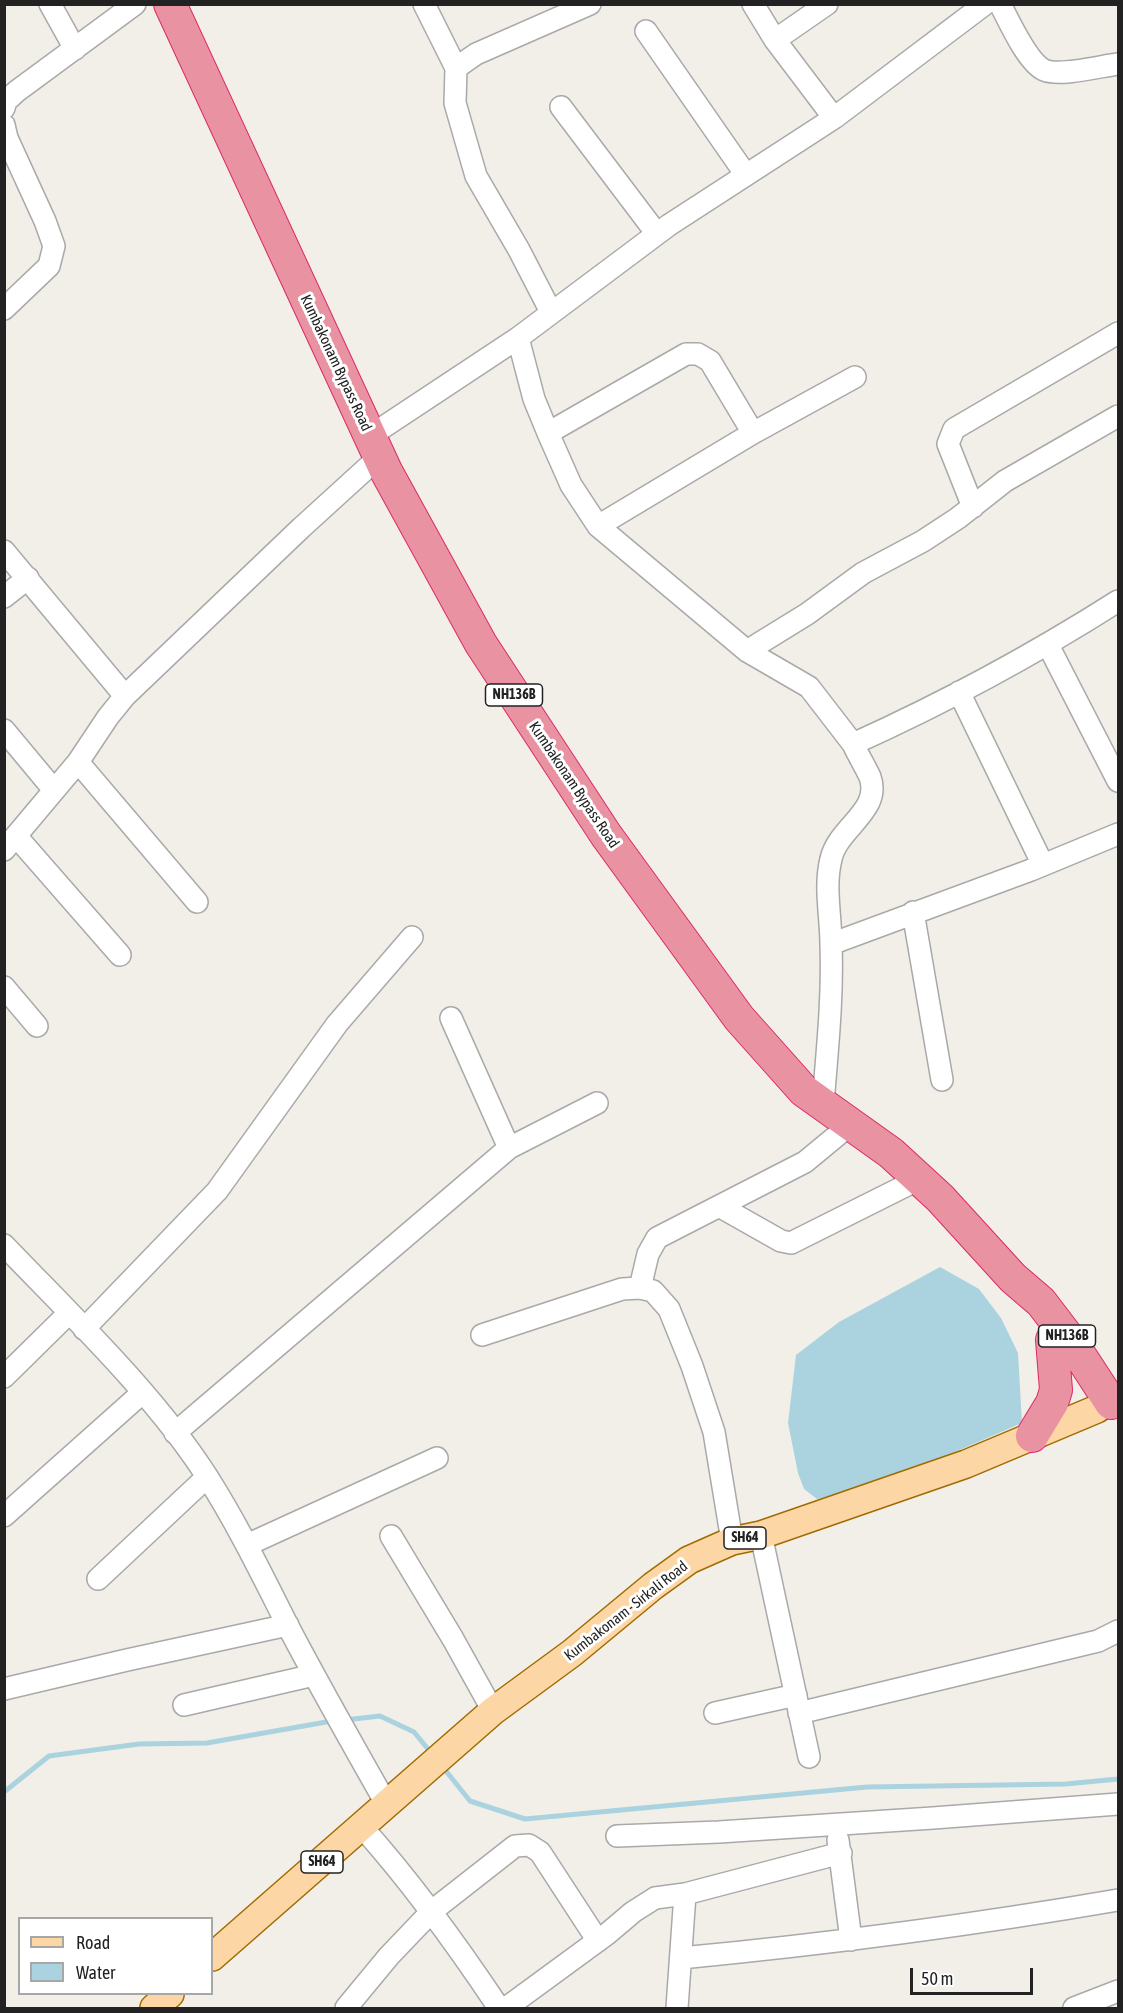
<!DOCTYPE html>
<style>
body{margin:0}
#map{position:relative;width:1123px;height:2013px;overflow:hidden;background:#f2efe9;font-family:"Asap Condensed",sans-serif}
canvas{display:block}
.frame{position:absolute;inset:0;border:6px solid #222;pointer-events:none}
.legend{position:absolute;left:18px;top:1917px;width:195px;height:78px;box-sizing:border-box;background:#fff;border:2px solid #a7a7a7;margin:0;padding:8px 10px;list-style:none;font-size:18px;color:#222}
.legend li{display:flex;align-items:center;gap:12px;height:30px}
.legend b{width:30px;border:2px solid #a7a7a7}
.scale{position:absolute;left:910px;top:1968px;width:123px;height:27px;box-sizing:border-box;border:3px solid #222;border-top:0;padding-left:8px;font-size:18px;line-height:21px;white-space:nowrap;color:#222;-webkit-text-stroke:4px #fff;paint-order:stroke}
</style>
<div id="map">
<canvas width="1123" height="2013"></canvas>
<div class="frame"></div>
<ul class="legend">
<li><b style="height:8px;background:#fcd6a4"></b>Road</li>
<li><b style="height:16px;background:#aad3df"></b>Water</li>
</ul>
<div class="scale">50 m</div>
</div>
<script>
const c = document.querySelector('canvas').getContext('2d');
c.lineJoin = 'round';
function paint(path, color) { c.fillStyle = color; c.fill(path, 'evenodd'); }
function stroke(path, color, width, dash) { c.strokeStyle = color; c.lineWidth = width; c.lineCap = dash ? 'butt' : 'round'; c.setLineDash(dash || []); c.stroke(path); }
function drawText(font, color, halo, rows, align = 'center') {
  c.font = font + ' "Asap Condensed",sans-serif'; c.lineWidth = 6; c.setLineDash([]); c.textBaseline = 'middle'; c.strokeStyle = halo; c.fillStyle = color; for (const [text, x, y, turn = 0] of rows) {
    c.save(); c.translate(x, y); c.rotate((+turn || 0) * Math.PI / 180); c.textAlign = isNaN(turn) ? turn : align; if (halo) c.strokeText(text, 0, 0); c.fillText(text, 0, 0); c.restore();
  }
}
paint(new Path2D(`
 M940 1267 979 1289 1001 1318 1018 1353 1022 1423 853 1496 817 1499 804 1489 798 1473 788 1423 796 1355 839 1322Z`), '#aad3df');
stroke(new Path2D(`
 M345 1720 380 1716 414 1732 432 1754
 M442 1766 470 1801 525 1819 867 1787 1066 1784 1118 1779
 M4 1792 49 1756 139 1744 207 1743 332 1721`), '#aad3df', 5);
const minor = new Path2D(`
 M50 4 75 49
 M424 4 456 68
 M1000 4C1009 21 1027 62 1044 70 1060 77 1101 66 1118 64
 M646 31 746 175
 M775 40 827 4
 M561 107 657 234
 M4 108 6 101 17 91 135 4
 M834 118 985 4
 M4 125 7 138 45 221 54 246 49 266 4 309
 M551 312 519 250 476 176 455 103 456 68 476 54 590 4
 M518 338 534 399 548 433 571 485 598 526 747 651 809 687 853 744
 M548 433 686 354H698L710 361 753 433
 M370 436 518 338 669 225 834 118 775 40 753 4
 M973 507 948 444 954 429 1118 333
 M598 526 753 433 855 377
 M4 551 125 696
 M4 597 28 578
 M1048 645 1118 781
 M747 651 807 614 863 573 923 541 958 518 1005 481 1118 416
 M959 692 1043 865
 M4 730 54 790
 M78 762 197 902
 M16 836 120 955
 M4 850 78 762 108 717 125 696 301 528 379 457
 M913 912 942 1080
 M831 944 1031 870 1118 834
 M4 987 37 1026
 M451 1018 509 1148
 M823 1104C827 1052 833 998 831 945 831 916 824 887 831 859 838 827 882 811 870 777 865 766 858 755 853 744 944 703 1033 655 1118 601
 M719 1206 781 1241 791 1243 919 1179
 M4 1245C73 1317 155 1395 208 1478 239 1527 264 1579 290 1630 321 1689 354 1747 387 1805
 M640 1288 648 1254 657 1238 805 1162 851 1124
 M84 1329 217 1191 337 1024 412 937
 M482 1335 622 1289 640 1288 653 1291 669 1309 692 1366 714 1432 732 1541
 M4 1377 69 1313
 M175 1433 509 1148 597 1103
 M4 1516 142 1393
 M761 1535 809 1757
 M391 1536 453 1639 493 1711
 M247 1545 437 1458
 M98 1579 207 1477
 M4 1689 127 1660 288 1625
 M184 1705 314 1675
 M715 1713 796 1695
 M799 1713 1098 1641 1118 1631
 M362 1827C413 1884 457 1945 499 2008
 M617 1836 719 1832 933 1818 1118 1804
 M838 1840 851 1940
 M681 1958C828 1944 973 1925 1118 1900
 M346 2008 389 1956 432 1911 515 1846 529 1845 540 1852 598 1941
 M506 2008 607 1934 633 1912 655 1898 685 1894 841 1853
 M677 2008 685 1894
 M1074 2008 1118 1991`);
const major = new Path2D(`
 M212 1957 493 1711 572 1653 653 1586 689 1560 732 1541 761 1535 966 1464 1097 1409
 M154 2008 170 1994`);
const highway = new Path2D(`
 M170 4 386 471 481 644 606 835 739 1018 804 1091 891 1153 940 1198 1013 1278 1041 1302 1070 1340 1111 1403
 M1032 1436 1052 1403 1056 1390 1052 1340`);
stroke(minor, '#a9a9a9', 24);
stroke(major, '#a06b00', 30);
stroke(highway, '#dc2a67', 34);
stroke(minor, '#fff', 21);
stroke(major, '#fcd6a4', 27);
stroke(highway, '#e892a2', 32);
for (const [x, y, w] of [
 [514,695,57],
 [1067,1336,57],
 [745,1538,42],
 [322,1862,42]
]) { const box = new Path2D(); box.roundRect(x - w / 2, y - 11, w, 22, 4.5); c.fillStyle = '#fff'; c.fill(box); stroke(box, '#222', 1.5); }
drawText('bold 14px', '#222', null, [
 ["NH136B",514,695],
 ["NH136B",1067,1336],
 ["SH64",745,1538],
 ["SH64",322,1862]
]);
drawText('15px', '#222', '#fff', [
 ["Kumbakonam Bypass Road",336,363,65],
 ["Kumbakonam Bypass Road",574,785,56],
 ["Kumbakonam - Sirkali Road",626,1611,-38]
]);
</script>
